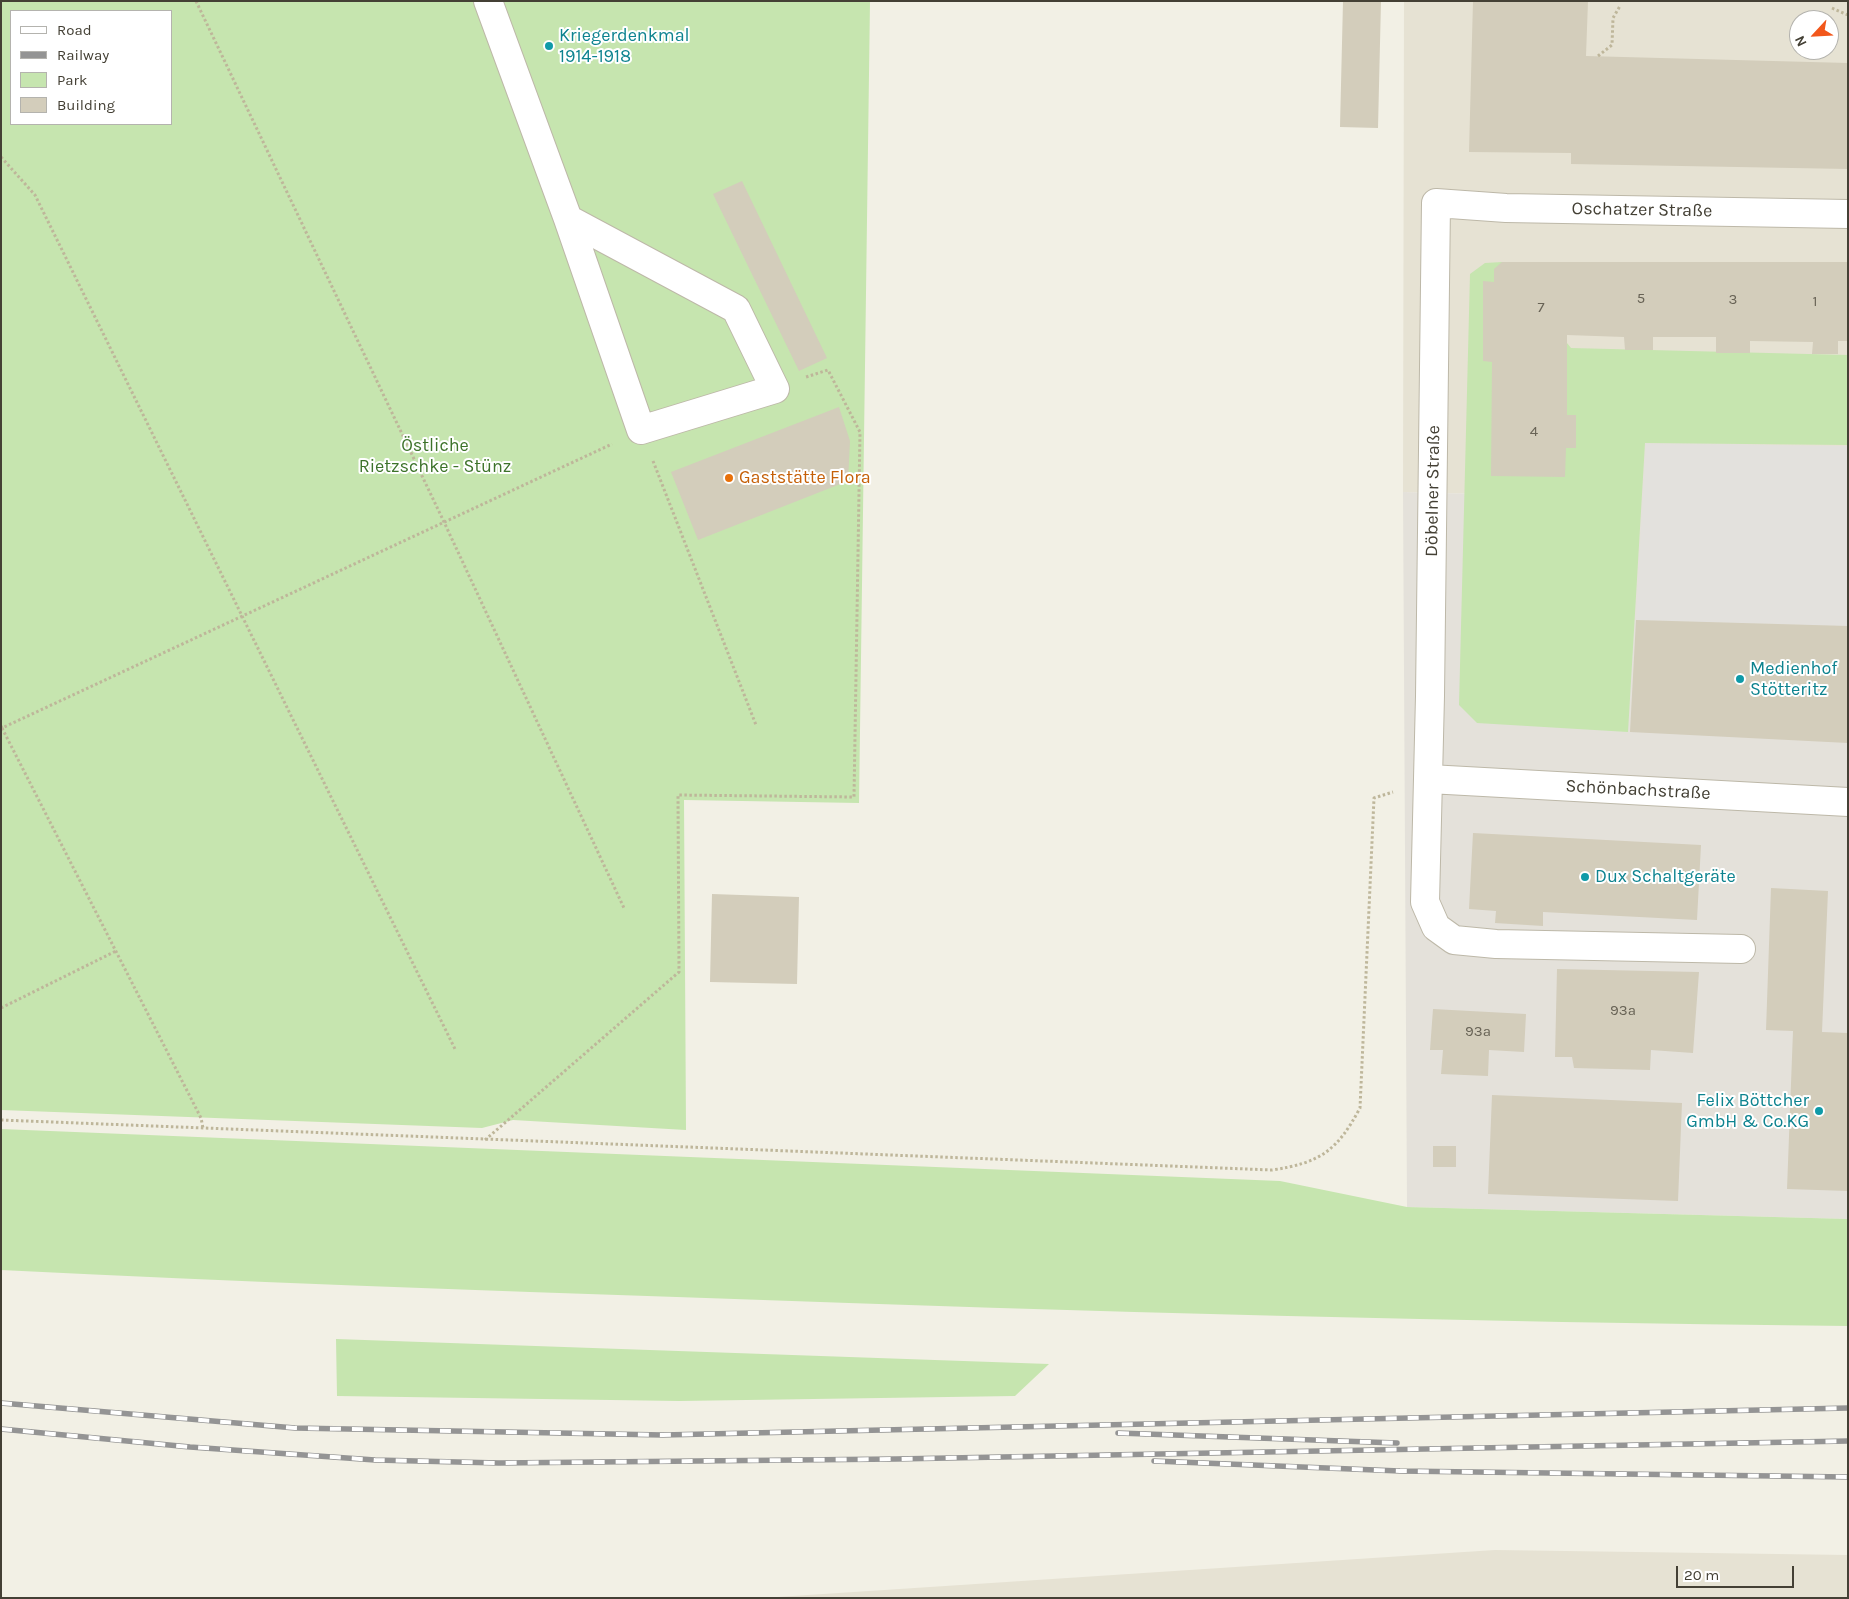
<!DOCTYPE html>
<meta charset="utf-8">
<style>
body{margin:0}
#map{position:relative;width:1849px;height:1599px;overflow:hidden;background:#f2f0e5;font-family:Karla,sans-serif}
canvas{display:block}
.frame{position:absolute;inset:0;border:2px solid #444035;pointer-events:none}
.legend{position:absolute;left:10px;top:10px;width:162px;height:115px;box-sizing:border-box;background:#fff;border:1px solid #b4b3ae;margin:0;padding:6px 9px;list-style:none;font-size:15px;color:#444035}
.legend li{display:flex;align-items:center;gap:10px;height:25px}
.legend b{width:25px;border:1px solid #b4b3ae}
.north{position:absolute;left:1789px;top:10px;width:50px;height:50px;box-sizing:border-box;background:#fff;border:1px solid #b4b3ae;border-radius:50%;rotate:245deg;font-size:14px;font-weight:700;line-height:20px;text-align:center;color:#444035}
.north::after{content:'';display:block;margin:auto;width:18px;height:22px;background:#f2571b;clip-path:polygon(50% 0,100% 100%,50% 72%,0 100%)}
.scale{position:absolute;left:1676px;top:1566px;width:118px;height:22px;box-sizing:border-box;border:2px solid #444035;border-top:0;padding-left:6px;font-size:15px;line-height:18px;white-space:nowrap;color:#444035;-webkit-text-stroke:4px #fff;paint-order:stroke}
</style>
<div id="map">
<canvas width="1849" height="1599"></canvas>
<div class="frame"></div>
<ul class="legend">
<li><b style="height:6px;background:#fff"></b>Road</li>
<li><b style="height:6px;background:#949494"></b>Railway</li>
<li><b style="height:14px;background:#c6e5af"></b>Park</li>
<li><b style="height:14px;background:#d3cdbb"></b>Building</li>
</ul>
<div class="north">N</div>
<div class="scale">20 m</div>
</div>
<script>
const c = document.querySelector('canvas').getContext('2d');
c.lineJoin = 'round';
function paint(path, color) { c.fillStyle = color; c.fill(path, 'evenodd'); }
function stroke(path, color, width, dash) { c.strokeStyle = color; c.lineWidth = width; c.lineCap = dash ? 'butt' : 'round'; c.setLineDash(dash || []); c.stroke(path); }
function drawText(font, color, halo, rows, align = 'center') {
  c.font = font + ' Karla,sans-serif'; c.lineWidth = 4; c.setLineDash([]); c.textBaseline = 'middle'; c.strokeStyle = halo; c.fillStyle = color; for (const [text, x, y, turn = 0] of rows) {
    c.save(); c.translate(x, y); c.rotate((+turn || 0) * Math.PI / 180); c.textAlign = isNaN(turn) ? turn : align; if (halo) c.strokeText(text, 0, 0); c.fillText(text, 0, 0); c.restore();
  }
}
paint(new Path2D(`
 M1404 1H1848V447L1628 498 1403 492ZM1799 20H1829V50H1799Z
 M1495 1550 1848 1555V1598H762Z`), '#e6e2d3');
paint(new Path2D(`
 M1631 441 1848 447V1219L1407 1207 1403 492 1628 498Z`), '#e4e1da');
paint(new Path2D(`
 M1 1H870L859 803 684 800 686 1130 513 1120 482 1128 1 1110ZM11 11H171V124H11Z
 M1502 262 1571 348 1848 355V445L1645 443 1628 732 1477 723 1459 705 1470 274 1485 263Z
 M1 1129 1280 1181 1407 1207 1848 1219V1326C1467 1322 1087 1312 706 1298 471 1290 236 1282 1 1270Z
 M336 1339 1049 1364 1015 1396 679 1401 337 1396Z`), '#c6e5af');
paint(new Path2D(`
 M1646 444 1848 446V626L1636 620Z`), '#e3e1dd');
paint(new Path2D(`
 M1343 1H1381L1378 128 1340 127Z
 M1473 1H1588L1586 56 1848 63V169L1571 164V153L1469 152Z
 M742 181 827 358 799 371 713 194Z
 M1502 262H1848V341H1838V354H1812L1813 342 1750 341V353H1716V337H1653V350H1625L1624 337 1567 335V415H1576V448H1566L1565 477 1491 476 1492 362 1483 361V281L1494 282V269Z
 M839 407 850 441 848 481 698 540 671 472Z
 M1636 620 1848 626V743L1630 732Z
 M1473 833 1701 845 1697 920 1543 912V926L1495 923 1496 911 1469 909Z
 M1771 888 1828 891 1822 1032 1848 1033V1191L1787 1189 1793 1031 1766 1030Z
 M712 894 799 897 797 984 710 982Z
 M1557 969 1699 972 1693 1053 1651 1050 1650 1070 1574 1068 1572 1057H1555Z
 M1433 1009 1526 1014 1524 1052 1489 1050 1488 1076 1441 1074 1443 1050H1430Z
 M1492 1095 1682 1103 1678 1201 1488 1194Z
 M1433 1146H1456V1167H1433Z`), '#d3cdbb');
const minor = new Path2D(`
 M488 1 568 219 641 430 775 389 736 309 568 219
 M1429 779 1848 802
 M1741 949 1496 944 1454 940 1436 927 1425 902 1430 696 1436 203 1506 208 1848 214`);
stroke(minor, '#bdb8a8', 30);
stroke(new Path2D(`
 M196 1 444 522 624 908
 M1832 8 1848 15
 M1598 56 1612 45 1613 18 1620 6
 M1 157 35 195 455 1049
 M653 461 756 725
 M1 726 2 728 612 444
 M2 728 201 1118 203 1128
 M1 1008 116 951
 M1 1120 1272 1170C1320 1163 1337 1151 1360 1108L1374 798 1393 792
 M485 1140 679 972 678 795 854 797 860 432 828 370 806 377`), '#beb69a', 3, [2.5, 2.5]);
stroke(minor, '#fff', 28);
const rail = new Path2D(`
 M1 1403 295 1428 663 1435 1848 1408
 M1 1429 190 1447 375 1460 499 1463 896 1459 1848 1441
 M1118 1433 1397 1443
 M1154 1461 1400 1471 1848 1477`);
stroke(rail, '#949494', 5.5);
stroke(rail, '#fff', 4, [11]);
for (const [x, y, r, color] of [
 [549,46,5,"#0f9aa8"],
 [729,478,5,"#e8710a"],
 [1740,679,5,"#0f9aa8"],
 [1585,877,5,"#0f9aa8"],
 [1819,1111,5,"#0f9aa8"]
]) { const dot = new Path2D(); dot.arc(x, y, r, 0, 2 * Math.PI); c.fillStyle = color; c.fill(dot); stroke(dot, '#fff', 2); }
drawText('15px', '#686356', null, [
 ["5",1641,299],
 ["3",1733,300],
 ["1",1815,302],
 ["7",1541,308],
 ["4",1534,432],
 ["93a",1623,1011],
 ["93a",1478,1032]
]);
drawText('18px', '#0d838f', '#fff', [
 ["Kriegerdenkmal",559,36],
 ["1914-1918",559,57],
 ["Medienhof",1750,669],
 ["Stötteritz",1750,690],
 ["Dux Schaltgeräte",1595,877],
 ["Felix Böttcher",1809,1101,"right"],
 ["GmbH & Co.KG",1809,1122,"right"]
], 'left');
drawText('18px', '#444035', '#fff', [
 ["Oschatzer Straße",1642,210,1],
 ["Döbelner Straße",1433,491,-89],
 ["Schönbachstraße",1638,790,3]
]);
drawText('18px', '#3d732a', '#fff', [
 ["Östliche",435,446],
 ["Rietzschke - Stünz",435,467]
]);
drawText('18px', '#c56008', '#fff', [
 ["Gaststätte Flora",739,478]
], 'left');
</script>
